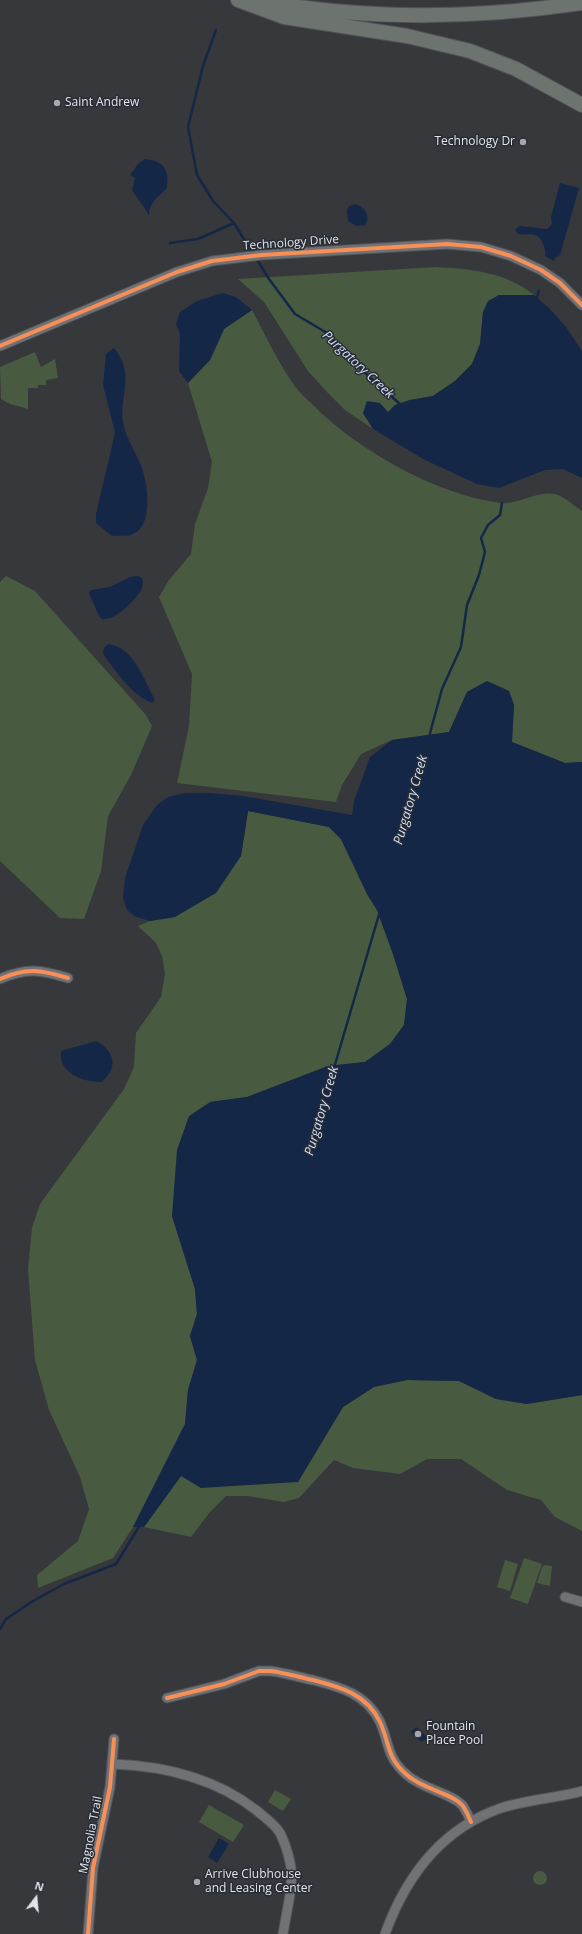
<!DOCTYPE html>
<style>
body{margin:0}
#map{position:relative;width:582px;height:1934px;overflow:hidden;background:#36383c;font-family:"Open Sans",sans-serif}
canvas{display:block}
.north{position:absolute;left:16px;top:1878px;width:40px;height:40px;-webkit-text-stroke:3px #292d35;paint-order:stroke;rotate:16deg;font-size:11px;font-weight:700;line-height:16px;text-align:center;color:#e1e4e9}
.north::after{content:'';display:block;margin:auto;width:14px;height:18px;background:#e1e4e9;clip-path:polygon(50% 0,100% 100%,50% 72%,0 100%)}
</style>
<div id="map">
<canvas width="582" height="1934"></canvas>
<div class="north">N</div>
</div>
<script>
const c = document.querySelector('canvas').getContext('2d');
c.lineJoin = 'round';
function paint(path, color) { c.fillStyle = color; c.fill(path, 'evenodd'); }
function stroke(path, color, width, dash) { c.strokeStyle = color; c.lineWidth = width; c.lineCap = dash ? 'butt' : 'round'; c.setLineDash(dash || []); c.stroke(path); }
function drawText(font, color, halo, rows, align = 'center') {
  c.font = font + ' "Open Sans",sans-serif'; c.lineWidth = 3; c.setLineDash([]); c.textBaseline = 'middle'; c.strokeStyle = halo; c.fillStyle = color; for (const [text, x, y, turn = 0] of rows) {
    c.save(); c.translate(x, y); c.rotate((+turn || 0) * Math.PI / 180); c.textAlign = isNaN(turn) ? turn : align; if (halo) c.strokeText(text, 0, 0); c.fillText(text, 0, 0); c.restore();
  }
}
paint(new Path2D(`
 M436 267C471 269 506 272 534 295H499L483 312 480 344 472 364 455 381 433 396 410 400 395 405 388 412 363 413 373 429 345 410 327 392 308 371 264 302 238 279Z
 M252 310C266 336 279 365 297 389 302 395 309 401 314 406 359 451 437 495 501 503 521 505 543 486 562 497 569 501 576 507 582 511V762L565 763 512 742 514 705 509 691 487 681 467 692 449 732 392 740 361 754 342 785 336 802 177 783 189 726 192 674 159 597 169 580 191 554 195 524 208 488 212 462 188 383 210 360 224 329Z
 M35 352 41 367 55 359 58 378 46 380V385H38V388H28V409L10 404 1 399 0 367Z
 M6 576 35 591 146 715 152 726 131 775 108 816 101 871 84 919 60 918 0 861V582Z
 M248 811 329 827 341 839 367 894 377 910 393 954 407 999 404 1025 390 1044 365 1062 328 1066 247 1097 210 1102 172 1216 195 1289 197 1314 190 1336 197 1360 188 1390 185 1424 133 1527 113 1558 38 1588 37 1575 78 1541 89 1509 80 1477 49 1410 35 1360 28 1269 32 1228 40 1204 124 1089 134 1067 136 1033 161 997 165 974 162 956 156 943 138 926 150 921 175 917 241 856Z
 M407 1380 459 1381 496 1399 527 1404 582 1395V1531L555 1517 541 1500 507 1490 461 1459H427L400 1474 353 1468 334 1460 299 1498 284 1502 248 1496H226L210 1512 191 1537 144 1527 181 1476 298 1482 343 1407 374 1387Z
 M524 1558 542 1564 528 1604 510 1598Z
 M505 1560 518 1564 510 1591 497 1587Z
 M545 1565 552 1566 550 1586 537 1583 542 1567Z
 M275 1790 291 1799 283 1811 268 1802Z
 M209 1805 244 1825 233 1842 199 1822Z
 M533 1878a7 7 0 1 1 14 0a7 7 0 1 1-14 0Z`), '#485b40');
paint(new Path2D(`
 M145 159C164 161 169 169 167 188 158 198 150 201 149 215L132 190 135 178 130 175 138 164Z
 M560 183 579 188 560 255 555 258 554 261 545 256C546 252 545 250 544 246 539 231 532 235 518 234L515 230 519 226 547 229 552 224 551 217Z
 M356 204C365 207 371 217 365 225L357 226 348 221 347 210 349 206Z
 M223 293 236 297 252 310 224 329 210 360 188 383 179 371 180 334 176 324 180 312 197 301Z
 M499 295H534L549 308 566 327 582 351V478L563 469 545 470 499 488 477 484 425 460 373 429 363 413 367 401 380 403 388 412 395 405 410 400 433 396 455 381 472 364 480 344 483 312 488 301Z
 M114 348C137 375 117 397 124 427 128 443 140 458 144 475 148 491 152 526 133 534 128 537 118 535 112 536L96 523V514L115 433 103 385 106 354Z
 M137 576 141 577 143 580C143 584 142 589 140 592 133 602 115 621 102 619L99 616 89 593 91 590 110 587 130 577Z
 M108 644C134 647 144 680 155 700L152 703C130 694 117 672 103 654L104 648Z
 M487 681 509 691 514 705 512 742 565 763 582 762V1395L527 1404 496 1399 459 1381 407 1380 374 1387 343 1407 298 1482 201 1488 181 1476 144 1527H133L185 1424 188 1390 197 1360 190 1336 197 1314 195 1289 172 1216 177 1150 189 1116 210 1102 247 1097 328 1066 365 1062 390 1044 404 1025 407 999 393 954 377 910 367 894 341 839 329 827 248 811 241 856 216 893 175 917 150 921 136 917 127 910 123 898 125 878 143 825 157 805 168 797 184 793H211L243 796 352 815 354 801 370 757 392 740 449 732 467 692Z
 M96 1041C116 1051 118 1070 101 1082 83 1082 58 1073 61 1051Z
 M416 1727 426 1736V1739L421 1742 411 1732Z
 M219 1838 229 1844 217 1863 208 1857Z`), '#152746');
stroke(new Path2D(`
 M216 30 203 66 188 127 197 175 213 201 234 223 253 254
 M170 243 198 239 234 223
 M256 258 269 279 295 314 327 333 341 351 401 405
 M536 300 539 291
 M429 737 442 689 461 647 467 605 479 575 485 552 481 538 488 525 500 515 502 503
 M334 1068 380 911
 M0 1629 6 1619 33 1601 64 1584 116 1564 140 1525`), '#152746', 2.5);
const minor = new Path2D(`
 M0 346 177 272 212 261 261 255 447 244 481 247 511 256 541 270 560 283 582 305
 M0 979C27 967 41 970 68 978
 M565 1597 582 1602
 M167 1698 224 1684 259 1671H271C285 1673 299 1677 313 1680 340 1687 367 1694 380 1722 390 1744 386 1757 407 1775 422 1789 452 1793 463 1806 466 1811 469 1817 471 1822
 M113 1764C164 1766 215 1778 256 1810 264 1817 274 1823 280 1833 284 1841 288 1853 290 1862 295 1882 286 1913 283 1934
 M88 1934 93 1868 110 1787 114 1739
 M385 1934C406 1876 441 1829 501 1808 527 1800 556 1798 582 1791`);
const highway = new Path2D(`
 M238 0 284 17 407 36 470 51 516 69 582 105
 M260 1C366 20 475 19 582 3`);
stroke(minor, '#515457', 11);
stroke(highway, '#515457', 16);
stroke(minor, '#717275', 9);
stroke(highway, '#6d736e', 14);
stroke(new Path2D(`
 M0 346 177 272 212 261 261 255 447 244 481 247 511 256 541 270 560 283 582 305
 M0 979C27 967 41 970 68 978
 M167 1698 224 1684 259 1671H271C285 1673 299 1677 313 1680 340 1687 367 1694 380 1722 390 1744 386 1757 407 1775 422 1789 452 1793 463 1806 466 1811 469 1817 471 1822
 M88 1934 93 1868 110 1787 114 1739`), '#f78f57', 4);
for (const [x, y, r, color] of [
 [57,103,4,"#a5a8ac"],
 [523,142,4,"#a5a8ac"],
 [418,1734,4,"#a5a8ac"],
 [197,1882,4,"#a5a8ac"]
]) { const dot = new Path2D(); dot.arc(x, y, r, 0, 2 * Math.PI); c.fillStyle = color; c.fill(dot); stroke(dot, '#292d35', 1.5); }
drawText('12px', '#e1e4e9', '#292d35', [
 ["Saint Andrew",65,103],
 ["Technology Dr",515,142,"right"],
 ["Fountain",426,1727],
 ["Place Pool",426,1741],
 ["Arrive Clubhouse",205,1875],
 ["and Leasing Center",205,1889]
], 'left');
drawText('12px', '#e1e4e9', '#292d35', [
 ["Technology Drive",291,243,-4],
 ["Magnolia Trail",91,1835,-79]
]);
drawText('italic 13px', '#cfdef8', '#292d35', [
 ["Purgatory Creek",358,365,43],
 ["Purgatory Creek",411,800,-74],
 ["Purgatory Creek",322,1111,-74]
]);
</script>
